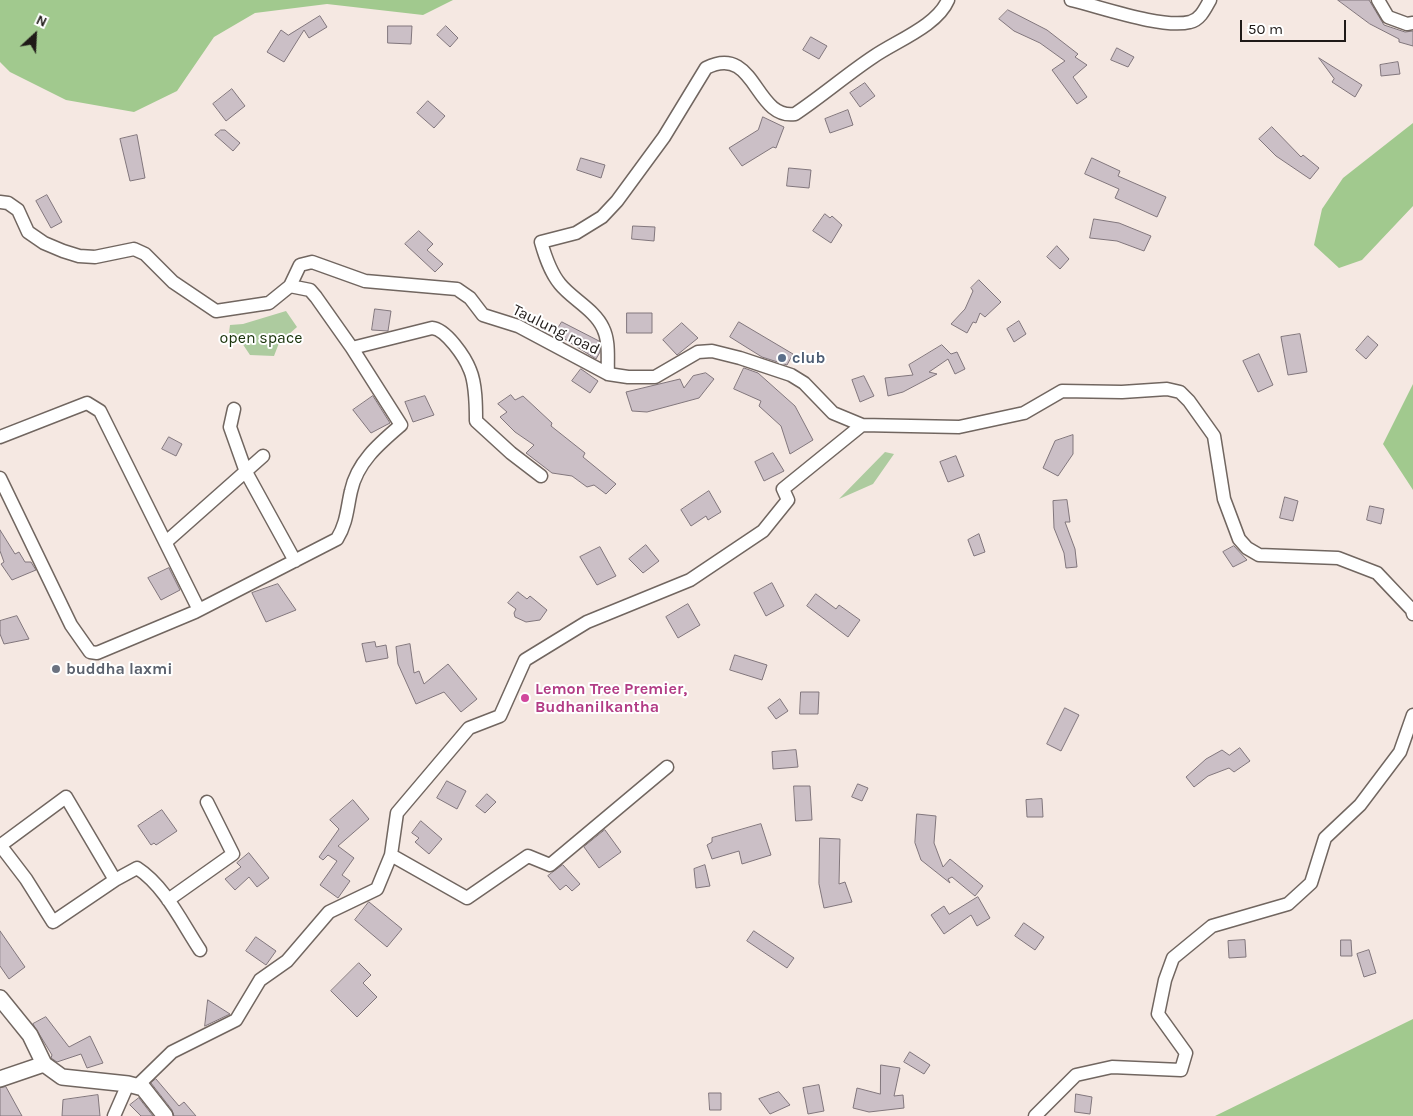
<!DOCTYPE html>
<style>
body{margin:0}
#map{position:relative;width:1413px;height:1116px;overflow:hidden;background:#f5e8e2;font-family:Karla,sans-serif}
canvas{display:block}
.north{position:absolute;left:10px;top:10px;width:50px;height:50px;-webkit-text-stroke:4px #fff;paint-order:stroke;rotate:25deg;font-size:14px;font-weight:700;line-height:20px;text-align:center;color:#1f1a18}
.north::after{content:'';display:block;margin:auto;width:18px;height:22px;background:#1f1a18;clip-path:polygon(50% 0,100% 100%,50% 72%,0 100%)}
.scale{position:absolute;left:1240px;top:20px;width:106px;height:22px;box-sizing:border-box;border:2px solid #1f1a18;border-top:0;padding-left:6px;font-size:15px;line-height:18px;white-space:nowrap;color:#1f1a18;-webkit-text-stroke:4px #fff;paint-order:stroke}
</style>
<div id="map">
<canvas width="1413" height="1116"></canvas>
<div class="north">N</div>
<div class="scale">50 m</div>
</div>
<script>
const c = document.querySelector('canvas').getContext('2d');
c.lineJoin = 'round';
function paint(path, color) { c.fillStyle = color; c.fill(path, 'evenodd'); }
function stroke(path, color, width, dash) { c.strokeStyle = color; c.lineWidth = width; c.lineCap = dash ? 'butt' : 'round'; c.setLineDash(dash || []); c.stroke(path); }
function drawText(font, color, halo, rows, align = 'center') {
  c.font = font + ' Karla,sans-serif'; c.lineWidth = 4; c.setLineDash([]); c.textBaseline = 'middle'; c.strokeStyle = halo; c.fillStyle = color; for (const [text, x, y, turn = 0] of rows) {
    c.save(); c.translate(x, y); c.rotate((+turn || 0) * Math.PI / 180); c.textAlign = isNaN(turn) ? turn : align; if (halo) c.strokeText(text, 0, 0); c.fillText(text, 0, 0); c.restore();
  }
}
paint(new Path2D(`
 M286 311 297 327 279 343 274 356 250 355 242 343 228 341 230 325 243 324Z
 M885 452 894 454 873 484 839 499Z`), '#adcb9f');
paint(new Path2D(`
 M0 0H453L423 15 327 4 255 13 214 37 177 91 134 112 66 100 10 72 0 62Z
 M1413 123V206L1362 260 1339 268 1314 245 1322 209 1343 178Z
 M1413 384V490L1383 444Z
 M1413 1019V1116H1215Z`), '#a1c98e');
const building = new Path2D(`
 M1338 0H1369L1384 25 1405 32 1413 31V46L1399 42V39L1370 24Z
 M1008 10 1047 30 1078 54 1075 57 1087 65 1073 77 1087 97 1077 104 1052 70 1065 61 1040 43 1014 31 999 19Z
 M320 16 327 27 309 38 304 30 284 62 267 52 281 30 288 35Z
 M388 26H412L411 44 388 43Z
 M446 26 458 38 450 47 437 35Z
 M811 37 827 46 819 59 803 50Z
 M1117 48 1134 57 1128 67 1111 60Z
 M1319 58 1362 85 1355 97 1332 82 1334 79Z
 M1398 62 1400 74 1381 76 1380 65Z
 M865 83 875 96 860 107 850 93Z
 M232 89 245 106 226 121 213 104Z
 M428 101 445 116 434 128 417 113Z
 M848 110 853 125 830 133 825 119Z
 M763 117 784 127 776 148 773 147 742 166 729 148 758 130Z
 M1272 127 1301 157 1303 155 1319 168 1310 179 1276 156 1259 139Z
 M221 130H225L240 143 233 151 215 135Z
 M137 135 145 178 130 181 120 139Z
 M581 158 605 165 601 178 577 170Z
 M1092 158 1120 171 1118 176 1166 197 1157 217 1115 198 1119 189 1085 174Z
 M789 168 811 170 809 188 787 186Z
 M47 195 62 222 51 228 36 201Z
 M825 214 830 218 832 216 842 225 831 243 813 231Z
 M1094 219 1119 223 1151 236 1144 251 1117 241 1090 238Z
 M633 226 655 227 654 241 632 239Z
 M419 231 433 244 427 250 443 264 435 272 405 244Z
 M1057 246 1069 259 1060 269 1047 257Z
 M979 280 1001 302 985 317 980 313 976 323 973 322 967 333 951 324 965 309 973 291 971 288Z
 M375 309 391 311 388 331 372 330Z
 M627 313H652V333H627Z
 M1019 321 1026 334 1014 342 1007 329Z
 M562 322 599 341 600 352 596 359 555 333Z
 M739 322 793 354 787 365 762 357 730 337Z
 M682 323 698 338 677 355 663 340Z
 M1300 334 1307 372 1288 375 1281 337Z
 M1368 336 1378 345 1366 359 1356 350Z
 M942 345 951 354 957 352 965 369 955 374 948 359 929 372 937 374 903 392 888 396 885 378 913 375 909 365Z
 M1259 354 1273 385 1258 392 1243 361Z
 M744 368 758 373 795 406 813 440 790 454 781 426 759 406 761 401 734 389Z
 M581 369 598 381 590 393 572 381Z
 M706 373 714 379 699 398 647 412 632 411 626 392 680 379 684 388 693 376Z
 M864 376 874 396 860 402 852 380Z
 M511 395 515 400 523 396 552 423 551 426 585 453 583 457 616 484 606 494 594 485 587 487 572 476 552 473 526 453 534 445 515 432 500 417 507 412 498 404Z
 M373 396 390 423 371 433 353 410Z
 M425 396 434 415 413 422 405 402Z
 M1073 435V454L1058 476 1043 468 1055 441Z
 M169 437 182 444 176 456 162 449Z
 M773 453 784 471 764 481 755 462Z
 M956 456 964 476 948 482 940 462Z
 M709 491 721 512 708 520 706 516 691 526 681 510Z
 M1285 497 1298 501 1293 521 1280 518Z
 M1067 500 1070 522H1065L1075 549 1077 567 1066 568 1064 553 1054 528 1053 501Z
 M1370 506 1384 509 1381 524 1367 520Z
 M0 530 15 554 19 552 25 562H31L36 570 12 580 1 564 4 562 0 551Z
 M979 534 985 552 974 556 968 540Z
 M646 545 659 561 643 573 629 559Z
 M1234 546 1247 560 1233 567 1223 552Z
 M600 547 616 576 597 585 580 557Z
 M169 568 180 590 161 600 148 578Z
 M772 583 784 606 766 616 754 593Z
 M278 584 296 610 266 622 252 593Z
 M518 592 527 599 530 596 547 610 540 620 526 622 515 617 514 613 516 609 508 603Z
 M816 594 836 609 839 605 860 620 848 637 807 606Z
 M688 604 700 625 678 638 666 617Z
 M17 616 29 639 4 644 0 634V621Z
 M375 642 376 647 386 645 388 658 366 662 362 644Z
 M410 644 414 673 419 671 424 684 448 664 477 699 461 712 444 692 416 704 398 664 396 647Z
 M735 655 767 665 762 680 730 670Z
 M801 692H819L818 714H800Z
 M780 699 788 711 776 719 768 708Z
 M1065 708 1079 715 1061 751 1047 744Z
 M1240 748 1250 761 1234 772 1229 768 1208 776 1194 787 1186 777 1206 759 1222 750 1229 755Z
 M796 750 798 767 773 769 772 752Z
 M447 781 466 791 457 809 437 798Z
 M858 784 868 788 862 801 852 797Z
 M794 786H810L812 820 796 821Z
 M487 794 496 802 485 813 476 806Z
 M1042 799 1043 817H1027L1026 800Z
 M353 800 369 819 338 846 354 858 342 875 350 881 338 898 320 885 337 861 328 855 323 860 319 857 339 829 330 820Z
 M162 810 177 831 156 845 154 843 151 845 138 826Z
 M917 814 936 816 934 843 943 867 950 859 983 886 975 896 952 877 948 879 950 883 921 860 915 843Z
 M421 821 442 839 429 854 415 842 419 838 412 833Z
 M761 824 771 855 742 864 739 851 712 859 707 845 712 842V838Z
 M605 830 621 852 599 868 584 847Z
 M820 838 840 839 839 884 845 882 852 902 824 908 819 884Z
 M249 853 269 878 257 887 249 877 235 890 225 879 241 867 237 863Z
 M563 865 580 884 572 891 566 885 560 890 548 876Z
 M705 865 710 886 696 888 694 869Z
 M978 897 990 918 977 926 971 915 944 934 931 915 944 906 949 914Z
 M369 902 402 929 387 947 355 920Z
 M1024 923 1044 937 1035 950 1015 936Z
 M0 931 25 967 9 979 0 966Z
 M754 931 794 958 787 968 747 941Z
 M256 937 276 951 266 965 246 951Z
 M1245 940 1246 957 1229 958 1228 941Z
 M1341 940H1351L1352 956H1341Z
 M1369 950 1376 973 1364 977 1357 954Z
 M359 963 371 975 363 983 377 997 357 1017 331 991Z
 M208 1000 230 1014 205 1026Z
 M46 1017 69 1047 90 1036 103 1063 87 1068 81 1054 57 1062 51 1058 52 1055 33 1024Z
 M910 1052 930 1065 924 1074 904 1062Z
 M881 1065 900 1068 894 1096 903 1095 904 1108 869 1112 853 1108 857 1088 880 1094Z
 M156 1079 179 1106 184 1102 196 1116H174L172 1110 151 1083Z
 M819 1085 824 1111 808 1114 803 1088Z
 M6 1087 22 1116H0V1088Z
 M779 1092 790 1105 770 1114 759 1099Z
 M709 1093H721V1110H710Z
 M1076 1094 1092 1097 1090 1114 1075 1112Z
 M98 1095 100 1116H62L63 1100Z
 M139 1098 153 1116H141L130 1105Z`);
paint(building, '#cbbfc6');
stroke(building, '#81767c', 1);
const minor = new Path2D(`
 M1071 0C1101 7 1162 29 1190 22 1200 20 1205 9 1210 0
 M1378 0 1388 17 1407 24 1413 23
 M0 202 8 203 18 210 28 232 44 243 63 251 79 256 95 257 134 249 145 254 173 282 216 311 269 303 290 286 300 265 312 262 365 281 457 289 470 298 483 315 518 326 608 374 628 377H655L698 352 712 351 740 358 791 375 804 383 833 413 862 425 959 427 1024 413 1062 391 1122 392 1167 389 1180 392 1189 401 1214 436 1224 499 1239 539 1247 548 1259 555 1338 558 1377 573 1412 610 1413 614
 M352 348 432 328C446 329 465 357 470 370 476 384 476 406 476 421L511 453 541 476
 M608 374C607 360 610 342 603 328 595 310 572 299 560 284 550 272 545 256 541 242L576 233 602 217 617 201 664 137 706 68C756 43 754 120 795 114 822 96 846 75 873 57 896 41 937 26 948 0
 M234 409 230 427 246 472 295 561
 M0 437 87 403 100 411 199 610
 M0 478 71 625 90 652 97 653 195 612 337 539C347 523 347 508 351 491 357 462 380 443 401 425L352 348 316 297 310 290 290 286
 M166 542 263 456
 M0 845 26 879 53 922 115 880 137 868C165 886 182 923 200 950
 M1 845 66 797 115 880
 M391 855 397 813 469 728 500 716 525 660 587 622 690 580 763 531 788 500 783 489 862 425
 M168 900 233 854 207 802
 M136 1087 172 1052 236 1020 260 980 287 961 329 912 377 889 391 855 467 898 528 856 550 865 667 767
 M114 1116 128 1084
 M1035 1116 1076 1075 1112 1067 1181 1070 1186 1053 1158 1014 1165 980 1173 958 1212 926 1288 904 1311 883 1325 838 1360 805 1400 752 1413 715`);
const tertiary = new Path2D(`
 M0 998 30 1035 44 1064 62 1077 128 1084 143 1088 165 1116
 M0 1079 44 1064`);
stroke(minor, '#716660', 15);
stroke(tertiary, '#716660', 18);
stroke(minor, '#fff', 12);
stroke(tertiary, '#fff', 15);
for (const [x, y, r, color] of [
 [782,358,5,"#5c6f8a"],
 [56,669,5,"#6b7280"],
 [525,698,5,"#d1479c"]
]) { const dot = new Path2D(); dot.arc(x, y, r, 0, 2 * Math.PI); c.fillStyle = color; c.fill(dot); stroke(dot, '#fff', 2); }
drawText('16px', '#1f1a18', '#fff', [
 ["Taulung road",556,330,26]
]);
drawText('16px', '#1a340b', '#fff', [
 ["open space",261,338]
]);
drawText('bold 16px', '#4e5e75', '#fff', [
 ["club",792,358]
], 'left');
drawText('bold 16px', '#5b616d', '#fff', [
 ["buddha laxmi",66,669]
], 'left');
drawText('bold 16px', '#b23c85', '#fff', [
 ["Lemon Tree Premier,",535,689],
 ["Budhanilkantha",535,707]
], 'left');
</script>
